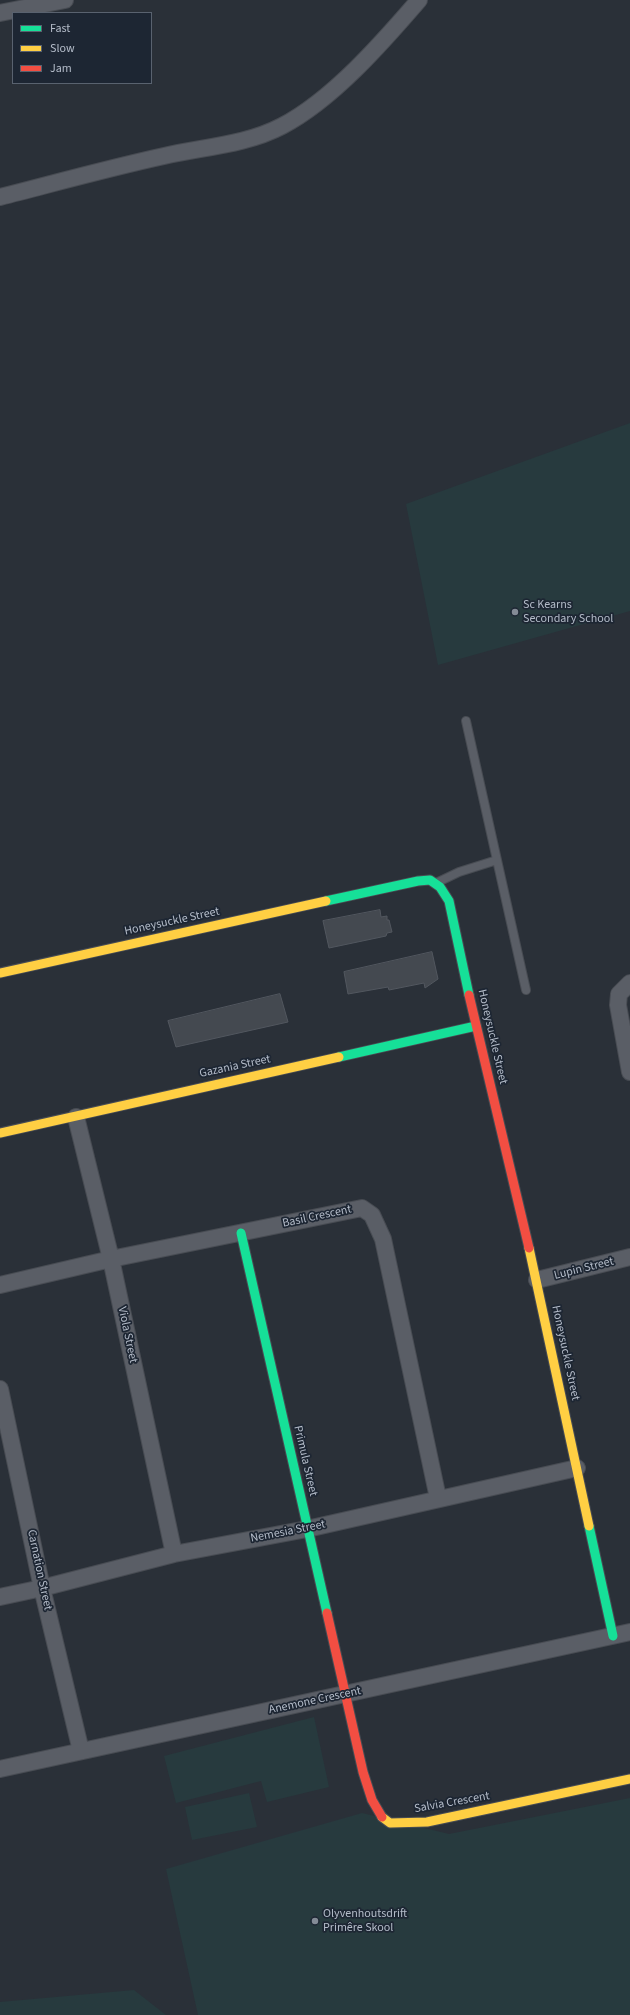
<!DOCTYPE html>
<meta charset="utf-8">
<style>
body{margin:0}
#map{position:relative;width:630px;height:2015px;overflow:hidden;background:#2a3038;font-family:"Source Sans 3",sans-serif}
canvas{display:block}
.legend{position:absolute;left:12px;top:12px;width:140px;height:72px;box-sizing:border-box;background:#1d2633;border:1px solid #59626f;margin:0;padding:5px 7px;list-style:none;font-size:12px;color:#b4bcc9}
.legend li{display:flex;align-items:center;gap:8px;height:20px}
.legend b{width:20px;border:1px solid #59626f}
</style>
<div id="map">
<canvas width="630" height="2015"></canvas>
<ul class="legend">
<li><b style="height:5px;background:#16e098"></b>Fast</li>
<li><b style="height:5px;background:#ffcf43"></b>Slow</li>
<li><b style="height:5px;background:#f24e42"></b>Jam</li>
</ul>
</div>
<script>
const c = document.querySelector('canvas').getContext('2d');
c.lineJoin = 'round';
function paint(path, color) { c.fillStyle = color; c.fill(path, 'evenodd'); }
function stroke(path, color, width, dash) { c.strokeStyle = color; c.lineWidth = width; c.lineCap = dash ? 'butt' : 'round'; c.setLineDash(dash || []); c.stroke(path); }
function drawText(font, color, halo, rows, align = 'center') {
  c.font = font + ' "Source Sans 3",sans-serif'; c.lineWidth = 3.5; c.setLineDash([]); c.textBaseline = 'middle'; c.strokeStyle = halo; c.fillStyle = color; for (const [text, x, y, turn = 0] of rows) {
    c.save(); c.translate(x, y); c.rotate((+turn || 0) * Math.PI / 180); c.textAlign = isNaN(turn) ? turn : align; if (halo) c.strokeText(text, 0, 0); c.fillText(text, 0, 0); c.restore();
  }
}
paint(new Path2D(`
 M630 423V611L438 665 406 504Z
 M314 1717 329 1787 267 1802 261 1781 176 1803 164 1756Z
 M249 1793 257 1827 192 1840 185 1807Z
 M630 1798V2015H198L166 1869 362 1813 449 1834Z
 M134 1990 166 2015H0V2002Z`), '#273a3e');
const building = new Path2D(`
 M380 910 381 917 387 916V920H389L392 932 387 933 386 936 329 948 323 921Z
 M432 952 438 979 425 988 424 983 389 990 388 987 348 994 344 972Z
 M280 994 288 1022 176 1047 168 1021Z`);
paint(building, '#444950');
stroke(building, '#52575f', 1);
const lane = new Path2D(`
 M466 721 526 990
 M436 883 459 872 497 860`);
const street = new Path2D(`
 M0 13 65 0
 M0 197C55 183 109 168 164 156 203 147 246 145 282 126 332 100 382 43 419 0
 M630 983 619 994 618 1005 630 1072
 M76 1117 111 1259 174 1554
 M537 1280 630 1257
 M0 1285 111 1259 362 1208 372 1215 383 1239 438 1498
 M0 1389 42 1588 81 1751
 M0 1597 42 1588 174 1554 307 1529 577 1468
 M0 1769 630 1632`);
const fast = new Path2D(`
 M326 901 418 881 430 880 440 887 449 901 469 995
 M339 1057 476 1026
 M241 1233 327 1613
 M589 1526 613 1636`);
const slow = new Path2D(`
 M0 973 326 901
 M0 1133 339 1057
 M529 1248 589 1526
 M382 1817 390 1823 427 1822 630 1779`);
const jam = new Path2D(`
 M469 995 529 1248
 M327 1613 363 1772 372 1800 382 1817`);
stroke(lane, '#484c53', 10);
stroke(street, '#484c53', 18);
stroke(fast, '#484c53', 11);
stroke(slow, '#484c53', 11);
stroke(jam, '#484c53', 11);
stroke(lane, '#5a5e66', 8);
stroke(street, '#5a5e66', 16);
stroke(fast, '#16e098', 9);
stroke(slow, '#ffcf43', 9);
stroke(jam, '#f24e42', 9);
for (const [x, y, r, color] of [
 [515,612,4,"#848b96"],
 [315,1921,4,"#848b96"]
]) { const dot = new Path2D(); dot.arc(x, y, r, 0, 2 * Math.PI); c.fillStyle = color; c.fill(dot); stroke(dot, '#1d2633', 1.5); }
drawText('12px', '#b4bcc9', '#1d2633', [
 ["Sc Kearns",523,605],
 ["Secondary School",523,619],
 ["Olyvenhoutsdrift",323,1914],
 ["Primêre Skool",323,1928]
], 'left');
drawText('12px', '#b4bcc9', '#1d2633', [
 ["Honeysuckle Street",172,922,-12],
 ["Honeysuckle Street",492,1037,77],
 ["Gazania Street",235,1067,-12],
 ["Basil Crescent",317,1217,-12],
 ["Lupin Street",584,1269,-14],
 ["Viola Street",127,1335,78],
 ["Honeysuckle Street",565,1353,78],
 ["Primula Street",305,1461,77],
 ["Nemesia Street",288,1532,-11],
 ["Carnation Street",39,1570,78],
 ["Anemone Crescent",315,1701,-12],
 ["Salvia Crescent",452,1803,-10]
]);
</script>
